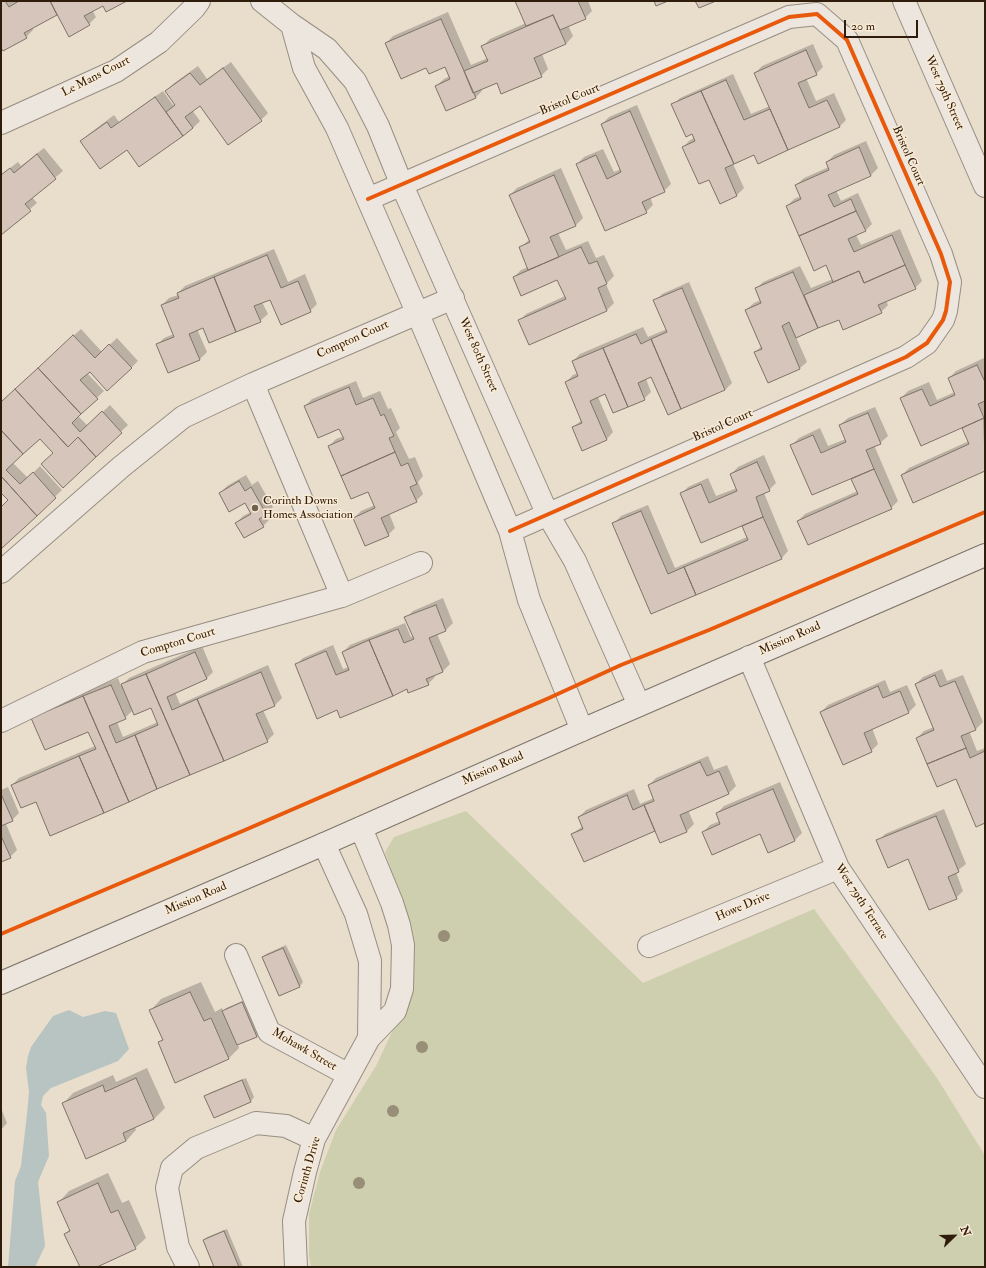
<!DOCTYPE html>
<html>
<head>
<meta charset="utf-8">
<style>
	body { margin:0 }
	#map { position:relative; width:986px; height:1268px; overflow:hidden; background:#e9ddcc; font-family:"IM FELL Double Pica",serif }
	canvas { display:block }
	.frame { position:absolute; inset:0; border:2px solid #301c0a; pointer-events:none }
	.north { position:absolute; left:934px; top:1216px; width:40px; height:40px; -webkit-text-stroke:3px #f9ebd5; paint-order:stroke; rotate:67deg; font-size:11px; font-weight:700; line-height:16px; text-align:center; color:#301c0a }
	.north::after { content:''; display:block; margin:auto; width:14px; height:18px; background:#301c0a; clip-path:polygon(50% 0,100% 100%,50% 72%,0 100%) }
	.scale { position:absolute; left:844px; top:20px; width:74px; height:18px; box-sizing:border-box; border:2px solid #301c0a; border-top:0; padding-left:5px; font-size:12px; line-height:14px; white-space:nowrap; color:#301c0a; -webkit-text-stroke:3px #f9ebd5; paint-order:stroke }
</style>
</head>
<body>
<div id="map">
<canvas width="986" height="1268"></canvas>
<div class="frame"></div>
<div class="north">N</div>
<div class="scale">20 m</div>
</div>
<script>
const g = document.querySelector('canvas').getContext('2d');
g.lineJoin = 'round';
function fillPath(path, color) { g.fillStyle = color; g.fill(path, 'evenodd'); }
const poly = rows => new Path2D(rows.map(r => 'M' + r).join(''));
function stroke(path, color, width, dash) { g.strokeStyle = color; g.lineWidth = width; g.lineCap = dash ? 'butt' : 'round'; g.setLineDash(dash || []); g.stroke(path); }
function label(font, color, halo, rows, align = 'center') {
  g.font = font + ' "IM FELL Double Pica",serif'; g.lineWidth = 3; g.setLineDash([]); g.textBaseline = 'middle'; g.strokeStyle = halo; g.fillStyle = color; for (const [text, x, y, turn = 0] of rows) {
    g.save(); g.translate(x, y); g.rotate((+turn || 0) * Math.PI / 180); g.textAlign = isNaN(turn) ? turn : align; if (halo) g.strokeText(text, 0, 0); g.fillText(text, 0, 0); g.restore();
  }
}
fillPath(poly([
	[466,811,643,983,814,909,937,1078,984,1154,985,1267,311,1267,309,1256,309,1214,320,1172,336,1130,376,1066,401,1013,411,976,413,939,385,852,394,837]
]), '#cecfae');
fillPath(poly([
	[69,1010,83,1017,105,1011,116,1013,129,1049,118,1061,51,1088,43,1096,41,1105,46,1113,49,1156,38,1182,45,1246,35,1267,8,1267,15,1181,21,1166,27,1114,29,1092,26,1068,28,1056,31,1047,53,1016]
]), '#b8c4c2');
fillPath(poly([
	[1,1,125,1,104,4,92,10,96,17,89,24,58,13,32,27,33,30,26,37,1,48],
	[516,1,588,1,592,11,585,18,568,25,573,36,566,44,542,54,548,69,541,76,497,82,481,89,482,91,475,98,436,86,444,79,450,76,445,66,427,66,386,43,393,36,448,12,471,65,488,58,483,46,490,39,526,23],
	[813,44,823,67,816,74,806,78,816,101,834,93,846,120,839,127,755,154,733,164,744,188,737,195,709,179,683,147,690,140,694,138,673,105,680,98,733,74,751,114,770,106,755,73,762,66],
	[231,62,268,113,261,120,200,104,192,110,200,121,193,128,139,166,127,148,82,141,89,134,114,115,119,122,163,91,173,105,175,104,166,91,173,84,198,66,207,79],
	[637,105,671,184,664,191,650,197,653,205,646,212,577,164,584,157,603,149,614,172,621,169,602,124,609,117],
	[866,141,878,168,871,175,836,190,841,201,858,193,872,224,865,231,856,235,861,245,900,229,922,281,915,288,886,300,888,305,881,312,839,318,796,337,807,362,799,369,755,352,762,346,746,310,754,303,761,300,756,289,763,282,800,266,811,288,833,279,826,264,787,206,794,199,801,196,796,185,804,178,829,167,827,162,834,155],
	[44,148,63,171,32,197,37,203,1,234,1,175,18,162,21,166],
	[561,168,583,218,576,225,558,233,566,250,588,241,596,258,604,255,614,276,606,284,614,303,607,310,529,344,519,321,526,314,565,296,558,279,514,277,521,270,528,267,520,248,530,239,510,195,517,188],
	[274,249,288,282,305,274,317,304,310,311,270,298,262,302,268,314,260,321,203,327,197,329,207,352,200,359,157,345,164,338,174,334,162,305,169,298,178,295,178,293,185,286],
	[689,282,732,383,725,390,652,376,646,379,651,392,644,399,605,393,598,397,613,432,606,440,573,427,582,420,566,382,573,375,578,373,573,361,580,354,643,327,648,337,667,329,655,301,662,294],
	[81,329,102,352,117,338,138,361,131,368,90,371,87,373,104,391,78,416,88,426,110,405,128,425,63,486,54,453,40,438,13,463,28,478,40,466,62,490,1,548,1,508,9,500,1,491,1,402],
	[984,358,985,470,913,502,902,475,909,468,969,441,962,427,901,398,908,391,929,382,937,400,955,392,949,378,956,371],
	[356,381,363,398,380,391,388,409,391,408,400,428,396,432,409,459,415,457,423,476,418,482,423,494,416,501,389,513,395,528,388,535,354,518,361,511,375,505,368,491,329,446,336,439,344,436,340,428,305,406,312,399],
	[875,407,888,436,880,443,874,445,898,501,891,508,798,521,805,514,858,491,852,477,792,445,799,438,820,428,828,446,846,439,840,425,848,418],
	[764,455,776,483,769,490,764,493,788,551,781,559,652,613,614,523,621,516,648,505,675,568,747,537,742,525,681,494,688,487,708,478,716,496,737,488,731,474,738,467],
	[246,475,252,485,258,481,273,507,267,513,270,519,263,526,236,523,243,516,251,512,246,502,220,493,227,486],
	[443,598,453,623,446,630,437,634,450,664,443,671,434,675,435,677,428,684,407,688,338,709,296,665,303,658,333,645,343,669,349,667,343,652,350,645,405,623,411,637,413,636,406,618,413,611],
	[202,646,213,672,206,679,175,692,180,704,268,665,282,698,275,705,263,710,274,734,267,741,36,800,12,785,19,778,95,746,89,730,46,749,40,711,118,678,121,686,129,678],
	[152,707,158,722,123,737,117,722,125,718,133,710],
	[942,669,947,681,963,675,983,722,976,729,969,731,977,751,985,748,985,822,956,778,917,738,924,731,934,727,916,684,923,677],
	[885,680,890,692,907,685,916,705,909,712,872,728,878,744,871,751,821,712,828,705],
	[708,756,714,770,727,765,736,786,729,793,688,810,694,824,687,831,660,842,655,830,572,834,583,826,579,817,586,810,634,789,640,804,654,798,649,785,656,778],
	[780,782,802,833,795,840,769,851,761,833,703,832,710,825,720,821,717,813,724,806],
	[8,787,19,813,12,820,6,824,17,850,10,857,1,861,1,790],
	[944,809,966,864,956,872,963,891,956,898,909,858,878,841,885,834],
	[286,945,303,982,300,986,280,994,263,957,266,954],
	[201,982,215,1012,222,1008,223,1011,226,1008,245,1000,260,1033,257,1036,238,1044,239,1048,229,1058,159,1043,163,1038,151,1010,161,999],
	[147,1068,165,1108,154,1119,135,1127,136,1130,126,1141,63,1104,73,1093,113,1075,116,1082],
	[246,1078,254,1097,251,1101,214,1117,206,1097,209,1093],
	[1,1108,7,1123,1,1130],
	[108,1173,122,1203,129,1200,146,1238,135,1248,94,1267,81,1267,65,1234,70,1229,59,1202,69,1191],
	[227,1229,243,1267,215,1267,204,1240,207,1237]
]), '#0003');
const building = poly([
	[3,1,5,1,9,7,19,1,50,1,57,15,24,33,27,38,3,51,1,48,1,2,3,1],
	[50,1,127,1,106,12,103,6,84,16,90,25,69,37,50,1],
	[515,1,578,1,586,19,560,30,553,15,526,26,515,1],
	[654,1,668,1,656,6,654,1],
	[695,1,716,1,699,8,695,1],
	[553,15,566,44,534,58,542,77,501,94,497,83,473,93,464,71,488,61,481,46,553,15],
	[441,19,476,98,446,111,435,86,450,79,445,67,429,74,426,68,401,79,385,43,441,19],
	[806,50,817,75,798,83,809,108,827,100,840,127,788,150,754,73,806,50],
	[223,68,262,121,228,145,200,106,185,117,193,128,183,136,166,112,175,105,165,91,190,73,200,85,223,68],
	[726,80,744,120,770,109,788,150,758,164,754,155,734,164,701,91,726,80],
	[701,91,734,164,725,168,737,196,720,204,709,180,699,184,682,147,695,141,692,134,686,137,671,104,701,91],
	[155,97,183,136,139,167,127,150,100,169,80,141,107,122,111,128,155,97],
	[630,111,665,192,642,202,647,213,605,231,576,164,596,155,607,179,621,172,601,124,630,111],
	[859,147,871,176,828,195,834,207,851,199,856,211,799,236,786,206,801,199,795,185,829,170,826,162,859,147],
	[37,154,56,179,25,204,31,211,1,235,1,175,10,168,14,173,37,154],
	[554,175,576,226,550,237,559,257,528,270,519,247,530,242,509,195,554,175],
	[856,211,866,231,848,239,854,252,892,235,905,265,864,283,859,271,833,282,826,265,814,271,799,236,856,211],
	[581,247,589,264,597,261,607,284,598,288,607,311,529,345,518,320,566,299,557,280,521,296,513,277,581,247],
	[267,255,281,288,298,281,311,312,281,325,270,300,254,306,261,322,236,332,214,277,267,255],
	[905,265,916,289,878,305,882,313,843,330,839,320,818,328,804,295,859,271,864,283,905,265],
	[793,272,818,328,796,338,789,322,782,326,800,369,768,383,754,352,762,349,745,310,761,303,755,288,793,272],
	[214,277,236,332,209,343,203,328,189,334,200,360,168,373,156,344,174,337,161,305,179,298,177,293,214,277],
	[682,288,725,390,681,409,651,339,667,332,653,300,682,288],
	[636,334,641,344,651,339,681,409,668,415,651,377,638,383,645,400,628,407,603,348,636,334],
	[73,335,95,358,109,344,132,368,107,391,90,372,80,380,98,399,81,414,38,368,73,335],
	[603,348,628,407,613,413,605,394,590,401,607,440,582,451,572,427,582,423,565,382,578,376,572,361,603,348],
	[977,365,985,382,985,401,978,404,984,418,921,446,900,398,922,389,930,406,955,395,948,378,977,365],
	[38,368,81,414,72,423,80,432,102,411,122,433,96,457,78,437,68,447,15,389,38,368],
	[349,387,356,405,373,398,381,416,384,414,394,436,389,438,395,452,341,476,328,446,344,439,339,429,318,438,304,406,349,387],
	[15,389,68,447,78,437,96,457,63,488,41,464,53,453,40,439,23,454,1,430,1,402,15,389],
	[868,413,881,444,866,450,874,469,812,495,790,445,813,435,821,453,846,442,839,425,868,413],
	[984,418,985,471,913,503,901,475,969,444,962,428,984,418],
	[1,430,23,454,6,470,20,484,33,472,56,498,37,516,1,476,1,430],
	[395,452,401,466,408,463,417,484,410,487,417,502,381,518,389,536,365,546,353,518,375,508,368,492,351,499,341,476,395,452],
	[757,462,770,491,756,497,763,517,701,543,680,493,701,484,709,503,737,491,730,474,757,462],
	[874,469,892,509,808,545,797,521,858,494,851,479,874,469],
	[1,476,37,516,1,549,1,507,8,500,1,493,1,476],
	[239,481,245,491,251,487,267,515,259,519,264,527,244,538,235,523,251,514,245,503,229,512,219,493,239,481],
	[641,511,668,574,684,567,696,595,651,614,612,523,641,511],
	[763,517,782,559,696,595,684,567,748,540,742,526,763,517],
	[436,605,446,631,429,638,443,672,426,679,429,685,408,693,407,689,393,696,369,640,398,629,404,643,414,639,404,617,436,605],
	[369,640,393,696,340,718,337,710,317,719,295,664,326,651,336,675,349,670,342,652,369,640],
	[195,652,207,679,167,697,172,710,197,699,224,761,190,775,146,674,195,652],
	[261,672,275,706,256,714,268,742,224,761,197,699,261,672],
	[146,674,190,775,157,789,135,735,158,725,151,708,134,715,121,684,146,674],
	[935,675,940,687,955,681,976,730,961,736,966,748,927,764,916,738,934,730,915,684,935,675],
	[111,685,126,719,109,726,116,743,135,735,157,789,129,802,83,696,111,685],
	[878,686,883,698,900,691,909,713,864,733,872,752,843,765,820,712,878,686],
	[83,696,129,802,104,813,79,756,96,749,88,732,45,750,31,718,83,696],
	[966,748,970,758,985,751,985,823,976,827,956,779,937,787,927,764,966,748],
	[79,756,104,813,50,836,36,802,21,808,11,785,79,756],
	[700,762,707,776,719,771,729,794,680,815,687,832,660,843,644,805,654,801,648,785,700,762],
	[773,789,795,841,768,853,760,834,712,855,702,832,720,824,716,813,773,789],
	[1,794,13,821,1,826,1,794],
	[627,795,633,810,644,805,655,831,584,862,571,834,583,829,578,817,627,795],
	[936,816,959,872,948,877,957,899,929,910,908,859,888,868,876,840,936,816],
	[1,836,11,858,1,862,1,836],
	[283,948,300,987,279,996,262,957,283,948],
	[190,992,204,1021,211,1018,229,1059,175,1083,158,1042,163,1040,149,1010,190,992],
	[242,1002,257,1037,237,1045,222,1011,242,1002],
	[136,1078,154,1119,123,1133,126,1141,86,1159,62,1103,103,1085,105,1092,136,1078],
	[242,1080,251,1102,214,1118,204,1096,242,1080],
	[98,1183,111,1213,118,1210,136,1249,97,1267,80,1267,64,1234,70,1231,57,1202,98,1183],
	[224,1231,239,1267,214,1267,203,1240,224,1231]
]);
fillPath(building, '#d6c5ba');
stroke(building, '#7d7368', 1);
const minor = poly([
	[262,1,292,25,327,49,355,81,378,126,401,183,547,513,575,561,639,705],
	[292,25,304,68,337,128,417,312,510,531,529,600,582,730],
	[1,123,116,71,159,42,194,8,199,1],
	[368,199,789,17,817,14,847,40,941,254,950,282,946,311,943,320,927,343,906,357,510,531],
	[253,384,342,596,421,563],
	[1,572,121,467,183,417,253,384,453,298],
	[749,657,838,868,985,1087],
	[1,721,143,652,342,596],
	[324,844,356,914,370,961,369,1038],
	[649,946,838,868],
	[236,955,269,1032,349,1075],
	[188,1267,178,1247,167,1188,172,1168,196,1148,256,1123,286,1126,314,1139],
	[296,1267,294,1221,305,1172,314,1139,369,1038,395,1011,402,989,403,945,399,925,392,903,361,828]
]);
const tertiary = poly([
	[904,1,985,186]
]);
const secondary = poly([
	[1,983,324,844,582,730,985,555]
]);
stroke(minor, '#978e82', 24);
stroke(tertiary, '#978e82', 24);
stroke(secondary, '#7d7368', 24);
stroke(minor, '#ece6de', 22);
stroke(tertiary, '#ece6de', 22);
stroke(secondary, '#ece6de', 22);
stroke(poly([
	[368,199,789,17,817,14,847,40,941,254,950,282,946,311,943,320,927,343,906,357,510,531],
	[1,934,245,830,549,698,621,665,709,630,985,512]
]), '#e8590c', 4);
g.fillStyle = '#998e78';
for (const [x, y] of [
	[444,936],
	[422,1047],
	[393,1111],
	[359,1183]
]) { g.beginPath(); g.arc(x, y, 6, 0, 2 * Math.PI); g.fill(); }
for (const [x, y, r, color] of [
	[255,508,4,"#71604e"]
]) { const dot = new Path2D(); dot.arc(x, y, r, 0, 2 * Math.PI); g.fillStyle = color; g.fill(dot); stroke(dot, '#f9ebd5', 1.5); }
label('12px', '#301c0a', '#f9ebd5', [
	["Le Mans Court",96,77,-27],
	["West 79th Street",944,93,66],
	["Bristol Court",570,100,-23],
	["Bristol Court",908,156,66],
	["Compton Court",353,340,-24],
	["West 80th Street",478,355,66],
	["Bristol Court",723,426,-24],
	["Mission Road",790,639,-24],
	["Compton Court",178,643,-17],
	["Mission Road",493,769,-24],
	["Mission Road",196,899,-23],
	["West 79th Terrace",861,902,57],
	["Howe Drive",743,907,-23],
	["Mohawk Street",304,1050,30],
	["Corinth Drive",308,1170,-74]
]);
label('12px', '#301c0a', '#f9ebd5', [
	["Corinth Downs",263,501],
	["Homes Association",263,515]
], 'left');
</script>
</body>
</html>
